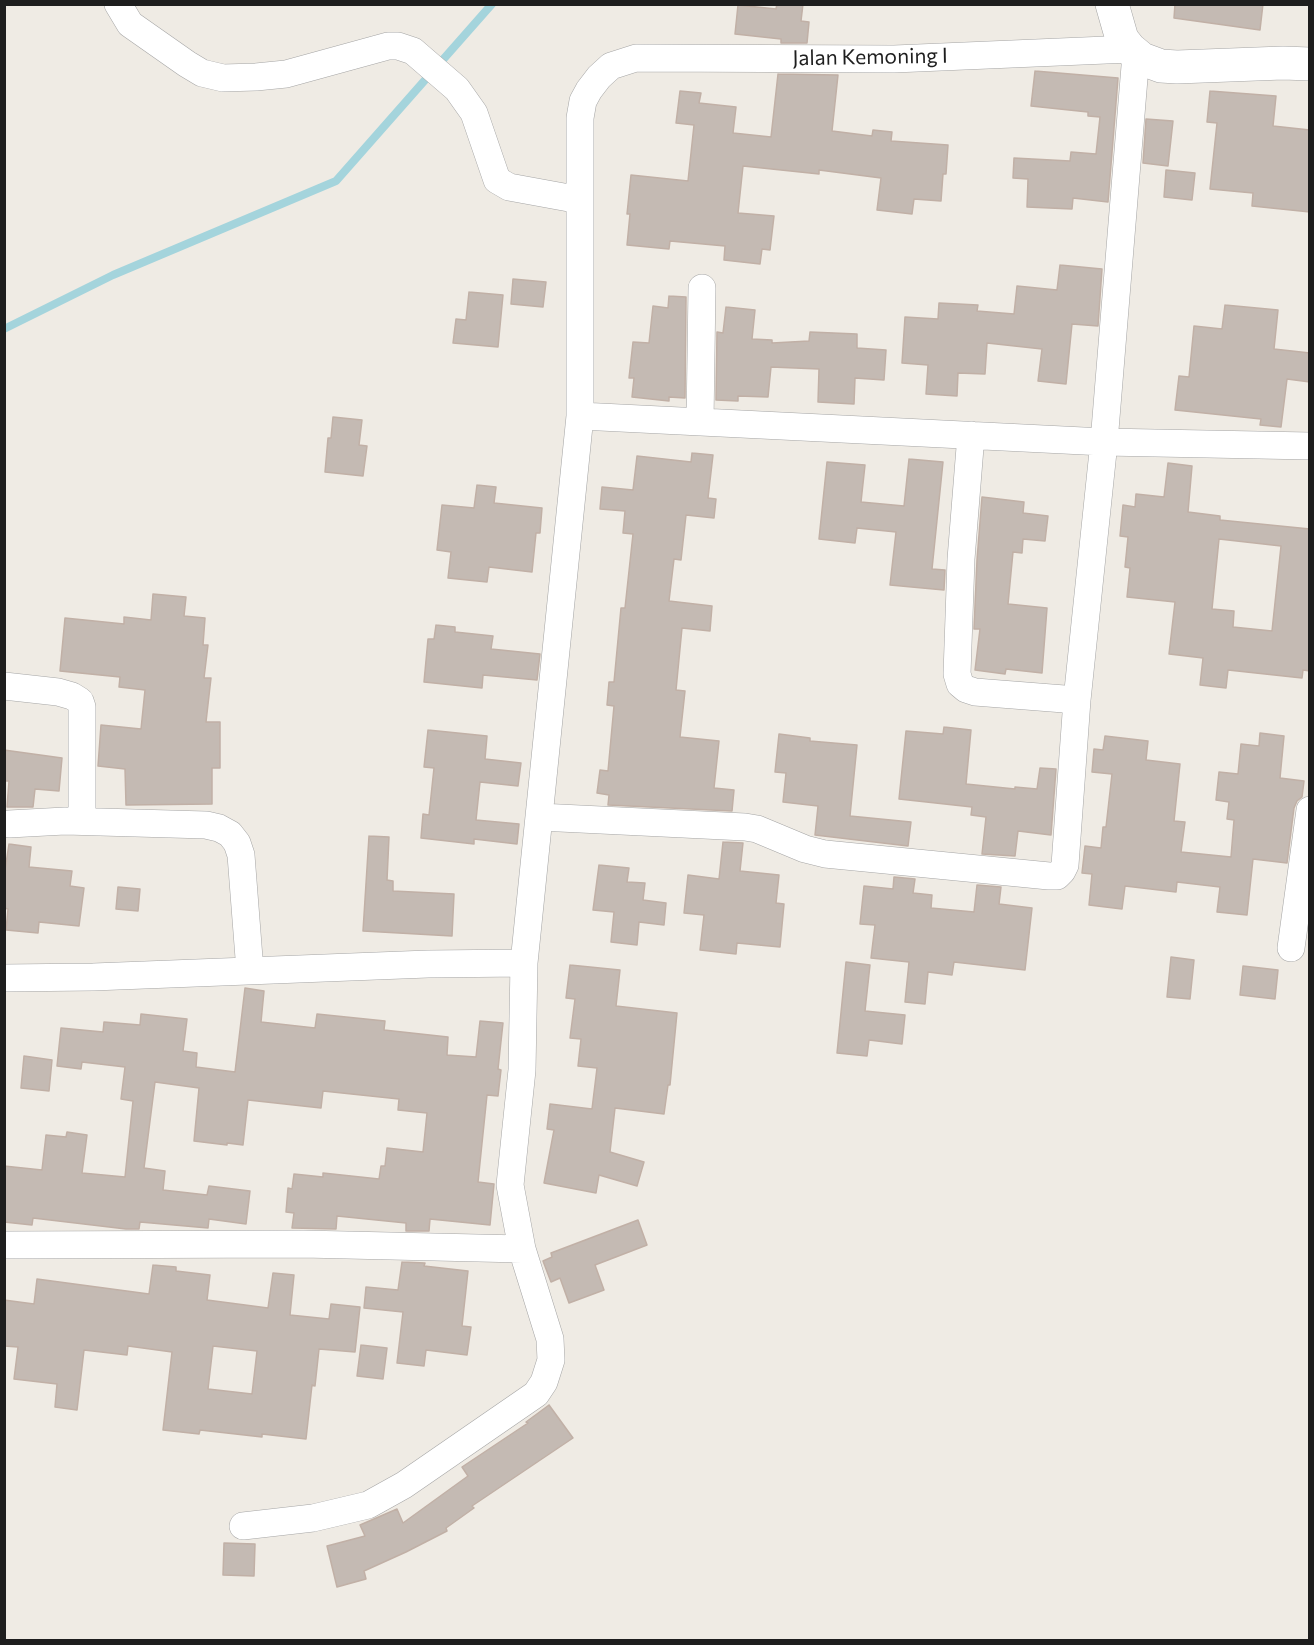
<!DOCTYPE html>
<html>
<head>
<meta charset="utf-8">
<style>
	body { margin:0 }
	#map { position:relative; width:1314px; height:1645px; overflow:hidden; background:#efebe4; font-family:Commissioner,sans-serif }
	canvas { display:block }
	.frame { position:absolute; inset:0; border:6px solid #1e1e1e; pointer-events:none }
</style>
</head>
<body>
<div id="map">
<canvas width="1314" height="1645"></canvas>
<div class="frame"></div>
</div>
<script>
const g = document.querySelector('canvas').getContext('2d');
g.lineJoin = 'round';
const poly = rows => new Path2D(rows.map(r => 'M' + r).join(''));
function stroke(path, color, width, dash) { g.strokeStyle = color; g.lineWidth = width; g.lineCap = dash ? 'butt' : 'round'; g.setLineDash(dash || []); g.stroke(path); }
function fillPath(path, color) { g.fillStyle = color; g.fill(path, 'evenodd'); }
function label(font, color, halo, rows, align = 'center') {
  g.font = font + ' Commissioner,sans-serif'; g.lineWidth = 4.5; g.setLineDash([]); g.textBaseline = 'middle'; g.strokeStyle = halo; g.fillStyle = color; for (const [text, x, y, turn = 0] of rows) {
    g.save(); g.translate(x, y); g.rotate((+turn || 0) * Math.PI / 180); g.textAlign = isNaN(turn) ? turn : align; if (halo) g.strokeText(text, 0, 0); g.fillText(text, 0, 0); g.restore();
  }
}
stroke(poly([
	[4,329,113,275,336,181,492,4]
]), '#a4d4dc', 8);
const building = poly([
	[777,4,803,4,801,21,809,22,807,43,781,43,781,39,735,34,738,5,776,9,777,4],
	[1175,4,1263,4,1260,30,1174,18,1175,4],
	[1035,71,1118,78,1108,202,1073,198,1072,209,1027,207,1028,179,1013,178,1014,158,1070,161,1071,152,1096,154,1100,117,1088,116,1088,112,1031,106,1035,71],
	[778,74,838,75,832,131,872,136,873,130,892,132,891,141,948,145,946,174,943,174,941,201,914,199,912,214,877,210,881,178,819,170,819,174,743,166,738,213,774,216,770,250,762,249,760,264,724,260,725,246,670,241,669,249,627,245,630,214,627,214,631,175,688,181,694,125,676,123,680,91,701,93,699,103,736,107,733,133,771,137,778,74],
	[1210,91,1276,96,1273,126,1310,130,1310,212,1252,206,1253,193,1210,189,1217,123,1207,122,1210,91],
	[1146,119,1173,121,1168,166,1143,163,1146,119],
	[1166,170,1195,173,1192,200,1164,197,1166,170],
	[1060,265,1102,269,1098,326,1072,324,1066,384,1038,381,1042,349,987,343,985,374,958,373,957,396,926,394,928,365,902,363,905,317,938,319,939,303,978,305,977,311,1014,314,1017,286,1057,290,1060,265],
	[513,279,546,282,543,307,511,304,513,279],
	[469,292,503,295,498,347,453,343,456,319,466,320,469,292],
	[669,296,686,297,685,398,669,397,669,401,632,397,634,378,629,378,633,342,649,343,653,306,668,308,669,296],
	[1225,305,1278,310,1274,349,1310,353,1310,382,1287,379,1281,427,1260,425,1261,419,1175,410,1179,376,1189,377,1194,326,1222,329,1225,305],
	[726,307,755,310,752,339,772,340,772,343,809,341,810,332,857,334,857,348,886,350,884,380,855,378,854,404,818,402,819,369,771,367,768,397,738,396,738,401,716,400,717,332,723,333,726,307],
	[333,417,362,420,359,445,367,446,363,476,325,472,328,438,331,438,333,417],
	[692,453,713,455,708,498,716,499,714,518,686,515,681,560,674,559,669,601,712,606,710,631,682,628,676,690,685,691,680,737,719,741,714,788,734,790,732,811,608,805,609,795,597,793,600,770,608,771,614,706,607,705,609,682,614,682,621,608,625,608,633,534,623,533,625,511,600,509,602,487,633,490,637,456,691,462,692,453],
	[909,459,943,462,932,569,945,570,944,590,890,585,896,532,857,528,855,543,819,539,827,462,865,465,861,502,904,506,909,459],
	[1168,463,1192,466,1188,512,1220,516,1220,520,1310,529,1310,671,1303,670,1302,678,1228,670,1226,688,1200,685,1203,658,1169,654,1175,602,1127,597,1130,568,1125,567,1128,537,1120,536,1123,505,1135,507,1136,494,1164,497,1168,463],
	[1219,539,1281,546,1272,631,1233,627,1234,611,1212,609,1219,539],
	[477,485,496,487,494,503,542,508,540,533,536,533,532,572,489,567,487,582,448,578,451,552,437,550,442,505,474,508,477,485],
	[982,497,1024,502,1023,513,1048,516,1045,541,1023,539,1022,553,1013,552,1008,604,1047,608,1042,673,1006,669,1005,674,975,670,980,629,974,629,977,560,982,497],
	[153,594,186,597,184,616,205,618,203,645,208,645,204,678,211,678,206,722,220,722,220,768,212,768,212,804,126,805,125,769,98,766,101,725,141,729,145,690,119,687,120,677,60,671,65,618,124,624,124,617,151,620,153,594],
	[436,625,455,627,455,632,493,636,491,649,540,654,537,680,483,675,482,688,424,682,428,639,434,639,436,625],
	[944,727,971,730,966,784,1015,789,1015,787,1037,789,1040,768,1056,769,1051,835,1018,831,1015,856,982,854,986,817,971,815,972,807,899,799,906,731,943,734,944,727],
	[428,730,487,736,485,759,521,763,518,786,480,782,476,820,519,824,517,844,474,839,474,844,421,838,423,814,429,815,434,768,424,767,428,730],
	[1260,733,1284,736,1280,778,1304,781,1302,797,1297,801,1294,808,1287,863,1253,859,1247,915,1217,912,1220,887,1177,882,1176,892,1125,886,1122,909,1089,905,1092,874,1082,873,1085,846,1101,848,1103,827,1106,827,1112,774,1092,772,1094,749,1103,750,1105,736,1148,741,1146,760,1180,764,1174,821,1185,822,1181,852,1231,857,1234,820,1227,819,1229,802,1216,800,1219,772,1238,774,1241,744,1259,746,1260,733],
	[779,734,810,738,810,741,857,745,850,816,911,822,908,846,815,835,818,806,783,802,786,773,775,772,779,734],
	[4,750,62,758,59,791,35,789,33,807,7,807,9,781,4,781,4,750],
	[369,836,389,837,387,880,393,881,393,891,454,894,452,936,363,931,369,836],
	[723,842,743,843,740,871,779,875,776,903,784,904,780,947,737,943,736,954,700,950,704,915,684,913,688,875,719,879,723,842],
	[9,844,31,847,29,867,72,871,70,886,84,888,79,926,39,922,38,933,6,930,8,909,4,908,4,876,9,844],
	[599,865,629,868,627,882,645,883,643,900,666,903,664,925,639,922,637,945,611,942,614,912,593,910,599,865],
	[894,877,915,879,913,893,932,895,931,908,974,912,977,885,1001,887,999,904,1032,908,1025,970,954,962,952,975,928,972,925,1004,905,1002,909,962,871,958,875,925,860,924,864,886,893,889,894,877],
	[118,887,140,889,138,911,116,909,118,887],
	[1171,957,1194,960,1190,999,1167,997,1171,957],
	[846,962,870,965,865,1011,905,1015,902,1044,869,1040,867,1056,837,1053,846,962],
	[570,965,620,970,616,1006,677,1013,670,1085,668,1085,664,1114,615,1108,610,1152,644,1162,637,1186,599,1175,596,1193,544,1183,554,1130,547,1129,550,1104,592,1109,597,1068,578,1066,581,1039,570,1038,575,999,566,998,570,965],
	[1243,966,1278,970,1275,999,1240,995,1243,966],
	[245,988,264,991,261,1022,315,1028,317,1014,385,1021,384,1030,448,1037,447,1055,476,1057,480,1021,503,1023,498,1069,501,1070,498,1096,487,1095,478,1182,494,1184,490,1225,430,1219,429,1231,406,1231,406,1223,337,1216,336,1229,292,1228,294,1213,286,1212,288,1188,292,1189,294,1174,323,1177,323,1173,379,1179,381,1166,385,1166,387,1148,423,1152,427,1113,398,1110,399,1099,323,1091,321,1108,248,1100,243,1145,227,1143,227,1145,194,1141,199,1088,155,1082,144,1168,165,1171,163,1190,207,1195,209,1186,250,1191,246,1224,209,1219,208,1228,140,1222,139,1229,126,1229,33,1218,32,1225,4,1222,4,1166,42,1170,46,1135,66,1137,67,1132,87,1135,82,1173,125,1177,133,1101,121,1099,125,1067,82,1062,81,1069,57,1066,61,1028,103,1032,104,1022,140,1025,141,1014,187,1019,183,1051,197,1053,196,1067,235,1072,245,988],
	[24,1056,52,1060,49,1091,21,1088,24,1056],
	[638,1220,647,1245,595,1265,604,1290,569,1303,560,1278,551,1282,543,1261,552,1257,551,1253,638,1220],
	[402,1262,425,1263,424,1266,468,1271,462,1326,471,1327,467,1355,426,1350,424,1366,397,1363,403,1312,364,1308,366,1287,398,1290,402,1262],
	[153,1265,176,1267,176,1271,210,1275,207,1300,268,1308,273,1273,294,1275,290,1315,329,1319,331,1304,360,1307,355,1352,319,1349,315,1386,312,1385,306,1439,262,1434,262,1437,200,1430,199,1434,163,1430,172,1352,128,1346,127,1355,84,1350,77,1410,55,1407,57,1384,14,1379,18,1347,4,1346,4,1300,34,1304,37,1279,149,1294,153,1265],
	[213,1346,257,1351,252,1394,208,1389,213,1346],
	[361,1345,387,1348,383,1379,357,1376,361,1345],
	[549,1405,573,1438,472,1506,474,1508,446,1528,447,1531,406,1552,364,1571,366,1579,337,1587,327,1546,365,1536,360,1525,397,1509,403,1523,468,1476,462,1467,528,1423,526,1422,549,1405],
	[224,1543,255,1544,254,1576,223,1575,224,1543]
]);
fillPath(building, '#c4bab3');
stroke(building, '#c1b0a6', 1.5);
const minor = poly([
	[118,4,130,24,187,64,202,73,223,78,256,77,286,74,388,46,398,46,413,51,457,89,474,113,497,180,509,187,580,200],
	[580,416,1104,442,1310,446],
	[700,422,702,288],
	[971,435,961,559,957,674,960,684,966,689,975,692,1077,700],
	[4,686,58,692,72,696,80,701,82,707,82,821],
	[539,817,745,827,757,829,805,849,825,854,1049,876,1057,876,1062,871,1065,865,1077,700,1104,442,1136,54],
	[9,824,65,821,206,825,219,828,230,834,237,843,241,855,250,971],
	[1291,948,1310,810],
	[4,978,93,977,428,964,524,963],
	[4,1245,303,1244,522,1249],
	[243,1526,313,1518,368,1505,404,1485,536,1394,544,1382,551,1360,550,1339,522,1249,510,1185,522,1070,524,963,580,416,580,118,583,101,589,90,599,77,611,66,636,58,894,59,1130,49]
]);
const tertiary = poly([
	[1112,4,1122,39,1130,49,1142,59,1161,66,1177,67,1283,63,1310,64]
]);
stroke(minor, '#a5a5a5', 28);
stroke(tertiary, '#a5a5a5', 34);
stroke(minor, '#fff', 27);
stroke(tertiary, '#fff', 33);
label('21px', '#1e1e1e', '#fff', [
	["Jalan Kemoning I",870,57,-1]
]);
</script>
</body>
</html>
